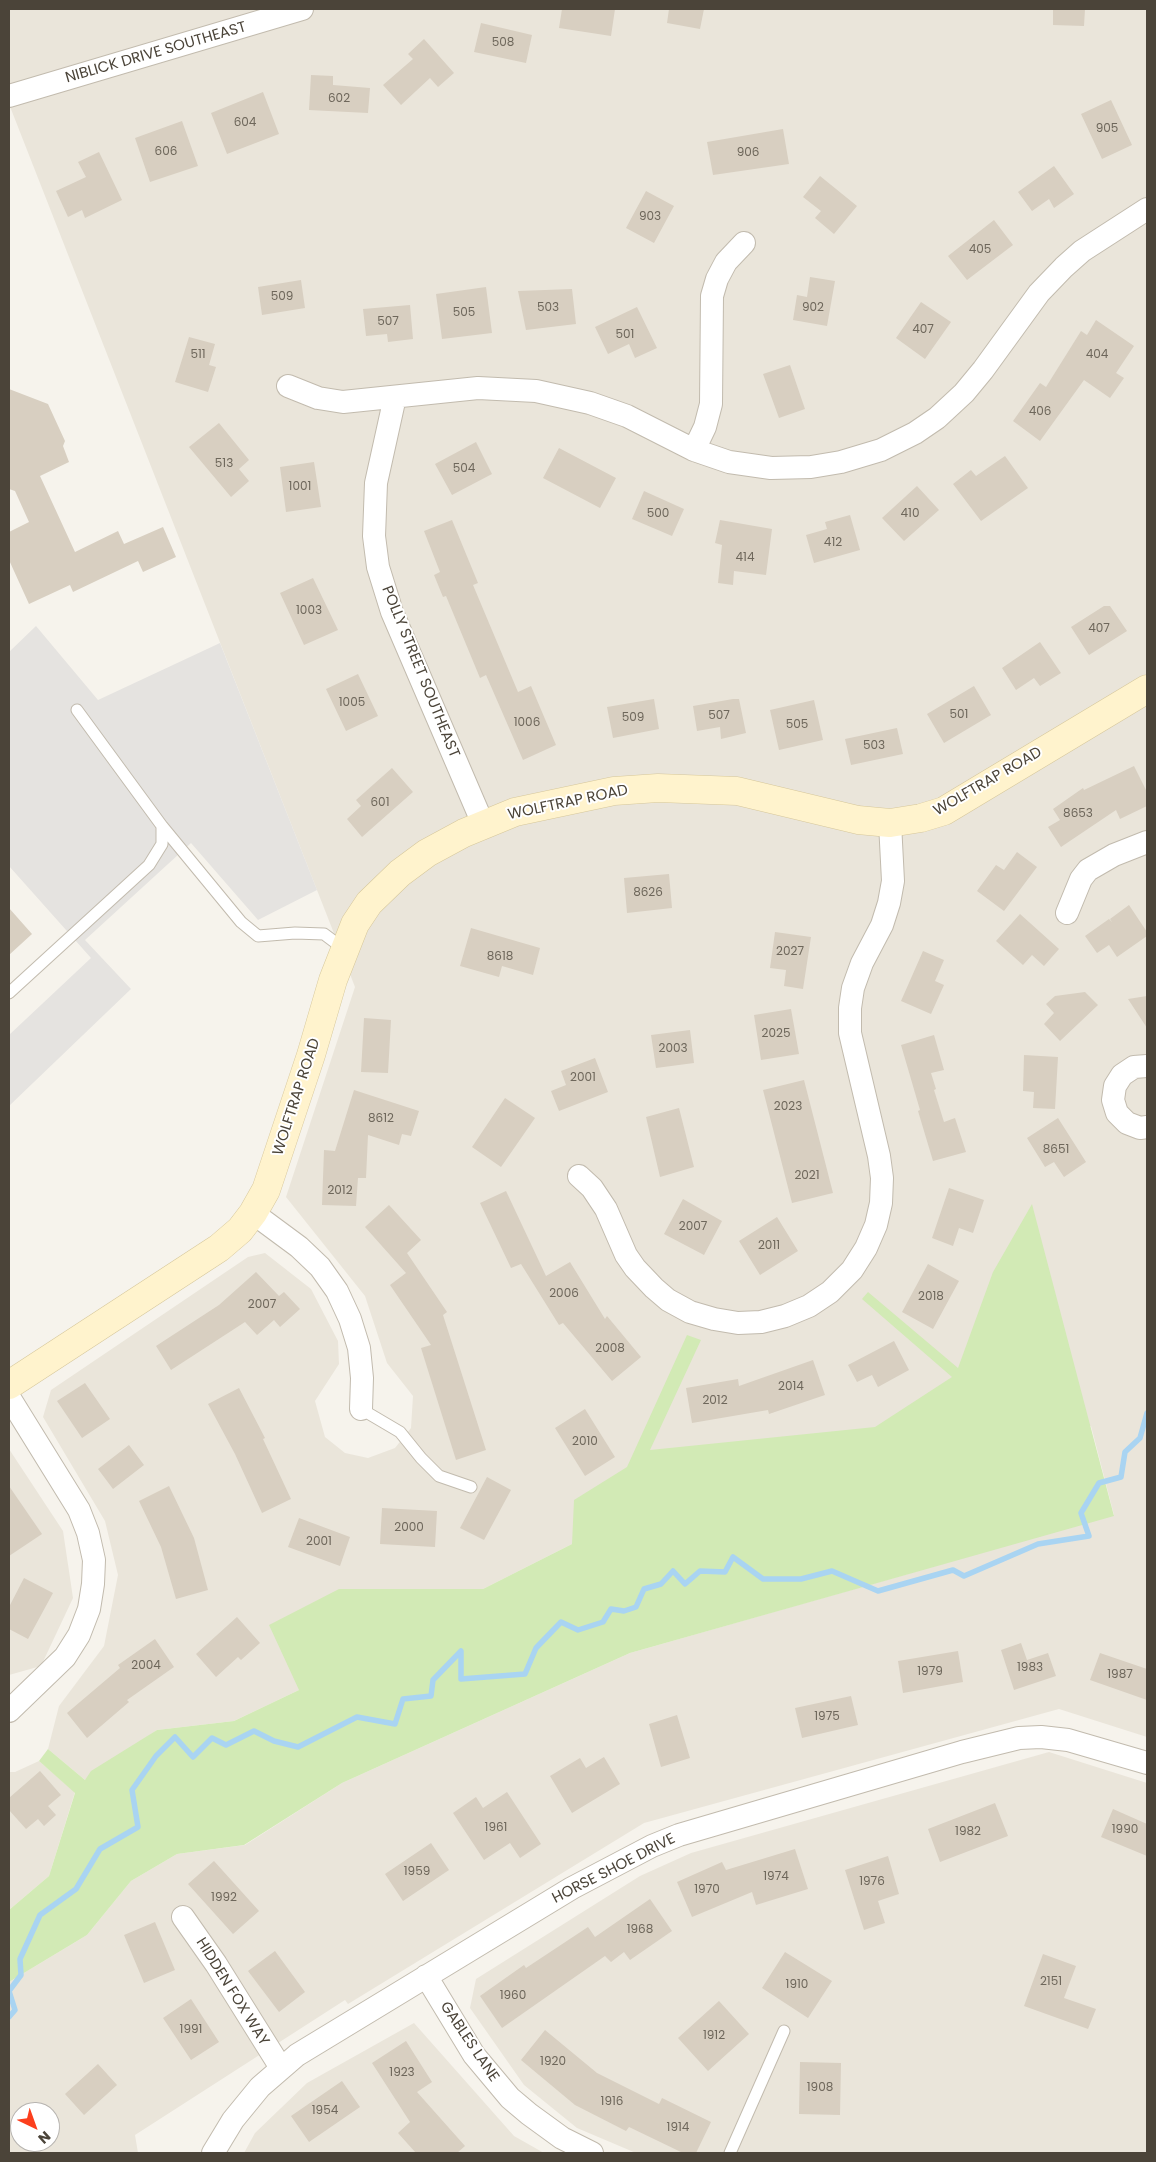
<!DOCTYPE html>
<html>
<head>
<meta charset="utf-8">
<style>
	body { margin:0 }
	#map { position:relative; width:1156px; height:2162px; overflow:hidden; background:#f6f3ec; font-family:Poppins,sans-serif }
	canvas { display:block }
	.frame { position:absolute; inset:0; border:10px solid #4b4439; pointer-events:none }
	.north { position:absolute; left:10px; top:2102px; width:50px; height:50px; box-sizing:border-box; background:#fff; border:1px solid #b7b4b0; border-radius:50%; rotate:138deg; font-size:14px; font-weight:700; line-height:20px; text-align:center; color:#4b4439 }
	.north::after { content:''; display:block; margin:auto; width:18px; height:22px; background:#fc3f1d; clip-path:polygon(50% 0,100% 100%,50% 72%,0 100%) }
</style>
</head>
<body>
<div id="map">
<canvas width="1156" height="2162"></canvas>
<div class="frame"></div>
<div class="north">N</div>
</div>
<script>
const g = document.querySelector('canvas').getContext('2d');
g.lineJoin = 'round';
function fillPath(path, color) { g.fillStyle = color; g.fill(path, 'evenodd'); }
const poly = rows => new Path2D(rows.map(r => 'M' + r).join(''));
function stroke(path, color, width, dash) { g.strokeStyle = color; g.lineWidth = width; g.lineCap = dash ? 'butt' : 'round'; g.setLineDash(dash || []); g.stroke(path); }
function label(font, color, halo, rows, align = 'center') {
  g.font = font + ' Poppins,sans-serif'; g.lineWidth = 4; g.setLineDash([]); g.textBaseline = 'middle'; g.strokeStyle = halo; g.fillStyle = color; for (const [text, x, y, turn = 0] of rows) {
    g.save(); g.translate(x, y); g.rotate((+turn || 0) * Math.PI / 180); g.textAlign = isNaN(turn) ? turn : align; if (halo) g.strokeText(text, 0, 0); g.fillText(text, 0, 0); g.restore();
  }
}
fillPath(poly([
	[9,9,1147,9,1147,1737,1059,1709,644,1823,348,2004,345,2000,135,2135,138,2153,9,2153,9,1982,87,1935,131,1881,177,1854,245,1845,342,1783,630,1653,1114,1515,1091,1426,572,1544,483,1589,299,1690,234,1721,157,1730,85,1780,48,1749,59,1706,104,1646,118,1575,105,1521,43,1417,51,1390,248,1257,265,1253,311,1289,338,1341,339,1364,315,1401,325,1437,345,1453,368,1458,395,1448,411,1428,413,1396,387,1363,365,1296,286,1197,355,987,9,104],
	[20,2112,50,2112,50,2142,20,2142],
	[9,1449,63,1531,73,1598,41,1666,9,1675],
	[1049,1752,1147,1783,1147,2153,636,2153,577,2128,524,2085,470,2008,476,1979,640,1876,691,1853],
	[39,1761,75,1792,49,1876,9,1910,9,1772,15,1772],
	[414,2023,514,2136,544,2153,244,2153,255,2133,307,2083]
]), '#eae5da');
fillPath(poly([
	[1032,1204,1114,1516,630,1653,342,1783,244,1845,177,1854,131,1881,87,1935,9,1982,9,1910,49,1876,75,1793,39,1761,48,1749,85,1780,91,1771,157,1730,234,1721,299,1690,269,1625,339,1589,483,1589,572,1544,574,1500,627,1467,687,1335,701,1340,650,1450,875,1427,952,1377,862,1299,868,1292,958,1368,993,1272]
]), '#d2eab5');
fillPath(poly([
	[36,626,98,700,220,643,317,890,258,920,191,843,85,940,131,989,9,1106,9,1035,91,958,9,866,9,652]
]), '#e5e3e0');
stroke(poly([
	[9,2017,15,2010,9,1991,21,1975,20,1959,40,1915,76,1889,100,1849,138,1827,132,1790,156,1756,175,1737,193,1757,212,1738,226,1745,254,1731,274,1741,298,1747,357,1717,395,1724,403,1699,431,1696,433,1680,461,1651,461,1679,525,1674,536,1648,561,1622,578,1630,603,1622,611,1609,624,1611,636,1607,644,1589,661,1584,673,1571,685,1584,700,1571,725,1572,733,1557,763,1579,801,1579,832,1571,878,1591,953,1570,964,1576,1038,1544,1089,1536,1081,1513,1099,1483,1121,1477,1125,1452,1140,1438,1147,1413]
]), '#a9d4f2', 5.5);
fillPath(poly([
	[562,9,615,9,611,36,559,28],
	[669,9,704,9,700,29,667,23],
	[1053,9,1085,9,1084,26,1053,25],
	[481,23,532,35,526,63,474,52],
	[424,39,454,73,438,87,430,78,401,105,383,85,413,59,408,54],
	[311,75,333,76,333,85,370,88,368,113,309,110],
	[263,92,279,134,227,154,211,113],
	[1111,100,1132,145,1102,159,1081,114],
	[182,121,198,166,150,182,135,138],
	[783,129,789,164,713,175,707,142],
	[99,152,122,200,85,218,82,210,68,217,56,191,86,177,78,162],
	[1054,166,1074,194,1054,208,1049,199,1032,211,1018,192],
	[820,176,857,206,834,234,815,218,821,211,803,197],
	[646,191,674,206,654,243,626,228],
	[994,220,1013,245,967,280,948,256],
	[810,277,835,281,827,326,793,320,797,295,807,297],
	[301,280,305,308,262,315,258,287],
	[486,287,492,333,442,339,436,294],
	[572,289,576,324,526,330,518,291],
	[921,302,951,322,925,359,896,338],
	[410,305,413,339,388,342,387,334,366,336,363,309],
	[637,307,657,348,635,358,629,344,608,354,595,327],
	[1096,320,1134,346,1116,373,1124,378,1110,398,1084,380,1040,441,1013,421,1040,383,1046,387,1081,331,1087,335],
	[189,337,215,344,209,365,216,367,208,392,175,382],
	[790,365,805,409,779,418,763,374],
	[9,389,48,404,65,441,63,446,69,462,40,476,75,552,118,531,124,544,163,527,176,557,143,572,138,561,73,592,70,585,29,604,9,560,9,532,29,522,15,491,9,489],
	[219,423,249,460,239,469,249,481,231,497,189,447],
	[476,442,492,474,452,495,435,464],
	[559,448,616,478,600,508,543,478],
	[1005,456,1028,488,981,521,953,484,971,470,976,476],
	[314,462,321,507,286,512,280,467],
	[917,486,939,510,904,541,882,518],
	[644,491,684,509,672,536,632,519],
	[850,515,860,550,814,563,806,535,827,529,825,522],
	[452,520,478,583,473,585,518,692,531,686,556,745,523,760,486,675,480,678,446,596,443,597,434,575,440,572,424,531],
	[720,520,772,529,766,575,734,571,733,585,718,583,722,545,715,543],
	[313,578,338,630,304,645,280,593],
	[1104,606,1110,606,1127,631,1089,655,1071,627],
	[1040,642,1061,673,1040,686,1034,678,1016,690,1002,668],
	[358,674,378,716,346,731,326,689],
	[974,686,991,715,944,743,927,714],
	[654,699,659,729,613,738,607,707],
	[733,699,739,699,746,733,721,739,720,727,697,731,693,706],
	[814,700,823,740,779,750,770,710],
	[897,728,903,754,851,765,845,739],
	[1134,766,1147,792,1147,806,1120,819,1116,810,1061,847,1048,827,1060,820,1053,809,1083,788,1084,790],
	[392,768,413,792,362,837,347,819,361,806,356,800],
	[1017,852,1037,867,1004,911,977,891,996,865,1004,870],
	[669,874,672,908,627,913,624,878],
	[1129,905,1147,932,1147,936,1117,957,1109,945,1097,953,1085,936,1109,919,1112,922,1110,919],
	[9,908,32,934,9,955],
	[1020,914,1059,949,1044,966,1032,955,1023,965,996,941],
	[471,928,540,948,533,975,502,966,499,977,460,966],
	[775,932,811,937,803,989,784,986,786,970,770,968],
	[923,951,944,960,935,981,944,985,931,1014,901,1001],
	[1085,992,1098,1005,1060,1041,1044,1024,1054,1013,1046,1004,1055,996],
	[1147,996,1147,1028,1128,999],
	[791,1009,799,1054,761,1060,754,1015],
	[364,1018,391,1020,388,1073,361,1072],
	[690,1030,694,1063,656,1068,651,1035],
	[934,1035,944,1070,931,1073,936,1089,934,1090,944,1122,955,1118,966,1152,933,1161,918,1111,920,1110,901,1045],
	[1024,1055,1058,1057,1055,1109,1033,1108,1034,1092,1023,1091],
	[595,1058,608,1092,559,1111,551,1091,566,1085,561,1071],
	[804,1080,833,1193,792,1203,763,1090],
	[354,1090,419,1111,411,1136,402,1134,399,1145,368,1135,366,1178,358,1178,356,1206,322,1205,324,1150,335,1151],
	[505,1098,535,1118,501,1167,472,1147],
	[679,1108,694,1167,660,1177,646,1117],
	[1058,1118,1086,1162,1064,1177,1054,1162,1045,1167,1027,1138],
	[949,1188,984,1200,973,1233,959,1228,953,1246,932,1238],
	[506,1191,546,1276,570,1262,605,1319,607,1316,641,1357,612,1381,563,1323,559,1325,521,1264,511,1268,480,1203],
	[683,1199,722,1221,704,1255,664,1234],
	[389,1205,421,1240,407,1253,447,1312,443,1315,486,1450,456,1460,421,1348,431,1345,390,1285,406,1273,365,1227],
	[777,1217,798,1251,760,1275,739,1241],
	[928,1264,959,1281,933,1329,902,1312],
	[256,1272,279,1296,284,1292,300,1309,280,1327,274,1320,257,1335,245,1322,171,1370,156,1346,219,1305],
	[894,1341,909,1370,878,1387,872,1375,857,1382,848,1365],
	[813,1360,825,1395,769,1414,768,1410,692,1423,686,1388,738,1379,739,1386],
	[85,1383,110,1419,82,1438,57,1401],
	[239,1388,265,1438,263,1439,291,1499,262,1513,235,1454,208,1404],
	[585,1409,615,1457,585,1476,555,1428],
	[129,1445,144,1465,113,1489,98,1469],
	[487,1477,511,1490,484,1540,460,1528],
	[9,1486,42,1534,9,1556],
	[169,1486,194,1538,208,1590,176,1599,161,1547,139,1501],
	[382,1508,437,1511,435,1547,380,1544],
	[299,1518,350,1537,340,1566,288,1547],
	[24,1578,53,1593,28,1639,9,1629,9,1607],
	[237,1617,260,1643,241,1660,238,1657,216,1677,196,1654],
	[155,1639,174,1667,127,1700,129,1702,87,1738,67,1713,120,1668,118,1665],
	[1021,1643,1027,1660,1048,1653,1056,1676,1014,1690,1001,1650],
	[958,1651,963,1682,903,1693,898,1661],
	[1100,1653,1147,1669,1147,1700,1090,1680],
	[851,1696,858,1725,802,1738,795,1708],
	[677,1715,690,1758,661,1767,649,1724],
	[604,1757,620,1784,572,1813,550,1776,580,1758,586,1768],
	[40,1771,61,1795,48,1806,56,1815,44,1826,38,1819,26,1829,9,1810,9,1798],
	[507,1792,541,1844,520,1858,510,1843,484,1860,453,1813,476,1797,483,1808],
	[995,1803,1008,1836,940,1862,928,1829],
	[1113,1809,1147,1824,1147,1856,1101,1837],
	[431,1843,449,1870,403,1901,385,1874],
	[795,1849,808,1889,756,1905,752,1892,692,1917,677,1882,722,1862,726,1870],
	[888,1856,899,1894,878,1901,885,1923,864,1930,845,1870],
	[214,1861,259,1911,233,1934,188,1884],
	[650,1899,672,1931,630,1960,624,1952,611,1962,605,1956,502,2028,480,1996,524,1965,526,1968,588,1927,595,1937],
	[155,1922,175,1970,144,1983,124,1935],
	[275,1951,305,1992,279,2012,248,1971],
	[785,1952,832,1981,808,2018,762,1988],
	[1043,1954,1076,1966,1064,1998,1096,2009,1088,2029,1024,2006],
	[191,1999,219,2042,191,2060,163,2018],
	[719,2001,749,2034,708,2071,678,2038],
	[545,2030,597,2073,659,2104,662,2098,711,2122,696,2153,683,2153,629,2127,626,2131,575,2105,521,2060],
	[406,2041,432,2082,417,2092,465,2146,457,2153,416,2153,398,2133,410,2122,372,2063],
	[800,2062,841,2063,840,2115,799,2114],
	[98,2064,117,2085,84,2115,65,2094],
	[342,2081,360,2107,309,2142,291,2116]
]), '#d8cfc1');
const lane = poly([
	[162,826,241,922,258,936,295,933,324,934,344,949],
	[9,993,149,865,162,844,162,826,77,710],
	[361,1409,400,1432,421,1458,439,1476,471,1487],
	[730,2153,784,2031]
]);
const street = poly([
	[9,96,302,9],
	[288,386,318,398,343,402,478,388,536,391,590,403,627,416,694,450,729,462,771,468,811,467,841,462,881,450,915,433,937,418,964,393,983,370,1039,293,1064,267,1082,251,1147,209],
	[395,397,376,483,374,536,378,567,392,612,483,824],
	[694,450,705,427,711,404,712,296,717,279,726,262,744,243],
	[1067,913,1081,879,1088,870,1114,855,1147,842],
	[1147,1066,1134,1067,1122,1075,1115,1086,1113,1100,1117,1113,1127,1123,1140,1128,1147,1127],
	[579,1176,592,1188,606,1209,626,1255,635,1268,654,1288,668,1300,690,1312,714,1319,738,1323,761,1322,785,1316,809,1306,830,1292,852,1270,866,1248,876,1225,881,1203,882,1178,879,1156,850,1033,850,1008,853,988,862,963,882,925,889,903,893,881,890,823],
	[253,1213,299,1247,320,1267,337,1291,350,1319,359,1348,362,1378,361,1409],
	[9,1397,79,1510,88,1533,94,1560,93,1584,89,1609,79,1635,65,1657,9,1711],
	[183,1917,216,1964,281,2068],
	[426,1976,474,2055,510,2098,529,2114,562,2138,592,2153],
	[213,2153,233,2120,260,2087,297,2055,572,1888,652,1846,679,1835,962,1752,1019,1738,1041,1737,1068,1740,1147,1763]
]);
const secondary = poly([
	[9,1385,219,1248,240,1230,253,1213,266,1190,311,1055,333,980,355,924,369,903,400,873,427,853,464,833,515,812,614,791,658,788,737,791,858,820,890,823,921,818,944,811,1147,689]
]);
stroke(lane, '#c2bbae', 13);
stroke(street, '#c2bbae', 24);
stroke(secondary, '#d6c79b', 29);
stroke(lane, '#fff', 11);
stroke(street, '#fff', 22);
stroke(secondary, '#fff3cd', 28);
label('12px', '#6e675b', null, [
	["508",503,43],
	["602",339,99],
	["604",245,123],
	["905",1107,129],
	["606",166,152],
	["906",748,153],
	["903",650,217],
	["405",980,250],
	["509",282,297],
	["503",548,308],
	["902",813,308],
	["505",464,313],
	["507",388,322],
	["407",923,330],
	["501",625,335],
	["511",198,355],
	["404",1097,355],
	["406",1040,412],
	["513",224,464],
	["504",464,469],
	["1001",300,487],
	["500",658,514],
	["410",910,514],
	["412",833,543],
	["414",745,558],
	["1003",309,611],
	["407",1099,629],
	["1005",352,703],
	["501",959,715],
	["507",719,716],
	["509",633,718],
	["1006",527,723],
	["505",797,725],
	["503",874,746],
	["601",380,803],
	["8653",1078,814],
	["8626",648,893],
	["2027",790,952],
	["8618",500,957],
	["2025",776,1034],
	["2003",673,1049],
	["2001",583,1078],
	["2023",788,1107],
	["8612",381,1119],
	["8651",1056,1150],
	["2021",807,1176],
	["2012",340,1191],
	["2007",693,1227],
	["2011",769,1246],
	["2006",564,1294],
	["2018",931,1297],
	["2007",262,1305],
	["2008",610,1349],
	["2014",791,1387],
	["2012",715,1401],
	["2010",585,1442],
	["2000",409,1528],
	["2001",319,1542],
	["2004",146,1666],
	["1983",1030,1668],
	["1979",930,1672],
	["1987",1120,1675],
	["1975",827,1717],
	["1961",496,1828],
	["1990",1125,1830],
	["1982",968,1832],
	["1959",417,1872],
	["1974",776,1877],
	["1976",872,1882],
	["1970",707,1890],
	["1992",224,1898],
	["1968",640,1930],
	["2151",1051,1982],
	["1910",797,1985],
	["1960",513,1996],
	["1991",191,2030],
	["1912",714,2036],
	["1920",553,2062],
	["1923",402,2073],
	["1908",820,2088],
	["1916",612,2102],
	["1954",325,2111],
	["1914",678,2128]
]);
label('15px', '#4b4439', '#fff', [
	["NIBLICK DRIVE SOUTHEAST",156,53,-16],
	["POLLY STREET SOUTHEAST",420,672,68],
	["WOLFTRAP ROAD",988,782,-30],
	["WOLFTRAP ROAD",568,803,-12],
	["WOLFTRAP ROAD",297,1097,-72],
	["HORSE SHOE DRIVE",614,1869,-27],
	["HIDDEN FOX WAY",232,1992,58],
	["GABLES LANE",469,2042,56]
]);
</script>
</body>
</html>
